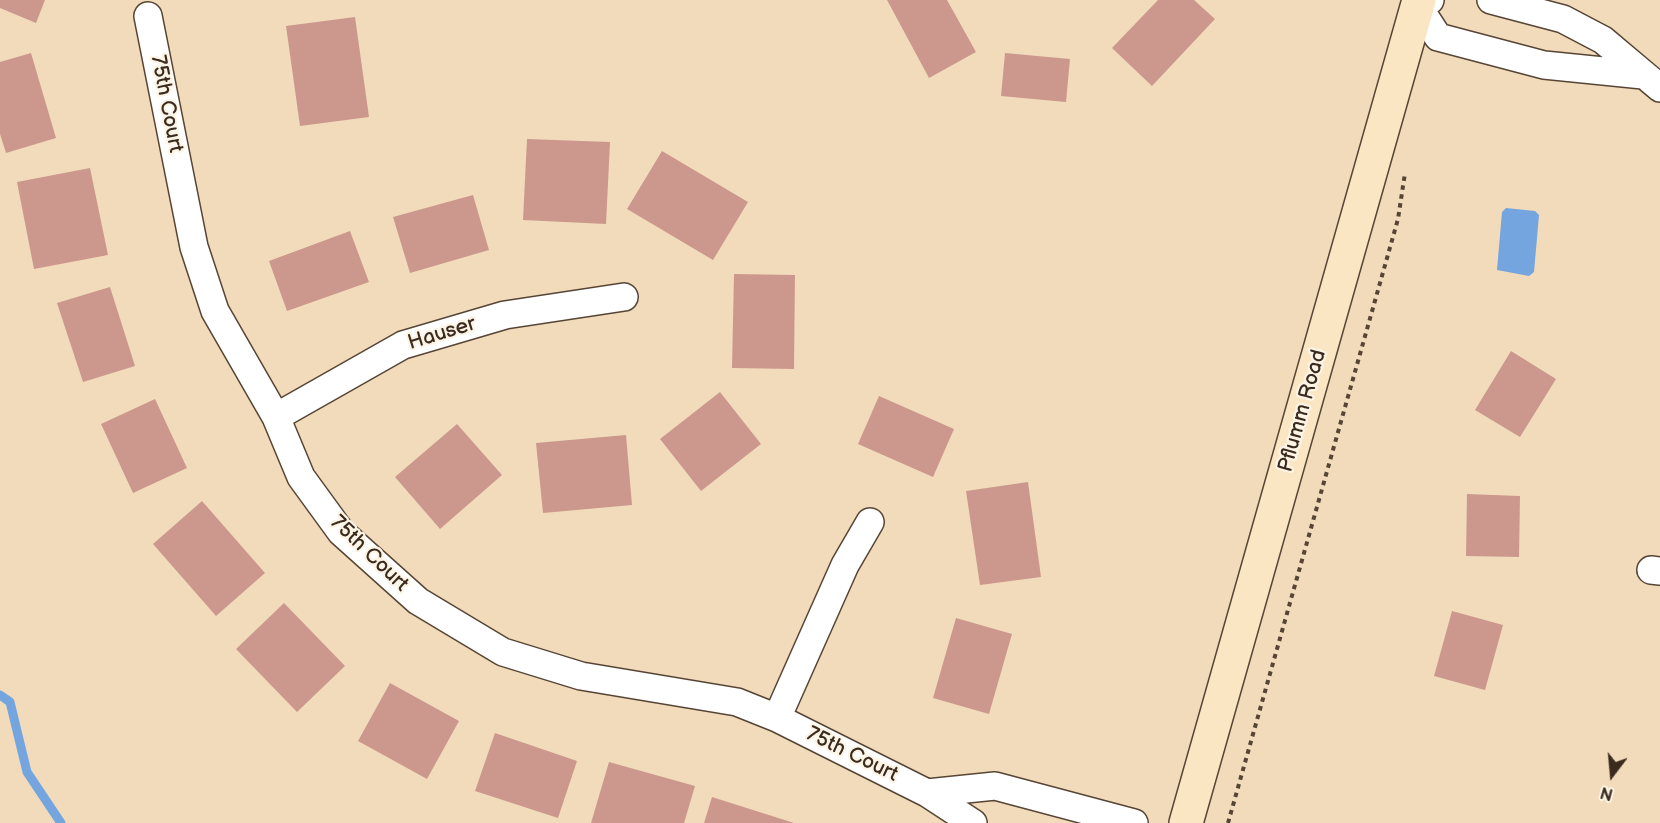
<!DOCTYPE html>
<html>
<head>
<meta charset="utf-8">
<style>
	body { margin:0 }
	#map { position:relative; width:1660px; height:823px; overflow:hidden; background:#f1dbba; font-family:"Balsamiq Sans",sans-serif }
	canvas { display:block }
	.north { position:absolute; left:1582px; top:745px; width:60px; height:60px; -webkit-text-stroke:4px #fcf5e5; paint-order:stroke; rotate:196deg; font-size:16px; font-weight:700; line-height:24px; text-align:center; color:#3b2a1e }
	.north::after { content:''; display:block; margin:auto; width:21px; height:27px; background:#3b2a1e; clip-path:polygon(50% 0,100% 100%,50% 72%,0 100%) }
</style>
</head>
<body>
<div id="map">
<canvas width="1660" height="823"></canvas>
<div class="north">N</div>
</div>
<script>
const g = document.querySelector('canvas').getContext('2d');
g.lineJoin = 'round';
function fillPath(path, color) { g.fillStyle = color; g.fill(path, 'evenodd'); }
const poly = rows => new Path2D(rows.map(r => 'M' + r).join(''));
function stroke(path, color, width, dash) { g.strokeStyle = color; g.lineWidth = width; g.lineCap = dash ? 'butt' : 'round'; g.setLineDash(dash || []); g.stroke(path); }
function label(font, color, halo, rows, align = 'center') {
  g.font = font + ' "Balsamiq Sans",sans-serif'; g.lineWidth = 4.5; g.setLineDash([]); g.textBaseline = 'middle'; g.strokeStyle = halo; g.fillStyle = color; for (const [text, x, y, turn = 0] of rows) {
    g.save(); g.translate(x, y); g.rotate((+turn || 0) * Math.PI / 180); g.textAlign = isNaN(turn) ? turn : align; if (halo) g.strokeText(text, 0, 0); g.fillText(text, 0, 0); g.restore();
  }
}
fillPath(poly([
	[1506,208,1535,211,1539,215,1534,272,1529,276,1497,270,1502,212]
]), '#74a5df');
stroke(poly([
	[0,695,10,702,27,772,61,823]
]), '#74a5df', 9);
fillPath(poly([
	[0,0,45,0,36,23,0,8],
	[887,0,947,0,976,52,929,78],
	[1158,0,1194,0,1215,19,1152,86,1112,48],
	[355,17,369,117,300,126,286,26],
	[31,53,56,138,6,153,0,134,0,62],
	[1005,53,1070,59,1066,102,1001,96],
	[527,139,610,142,606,224,523,220],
	[662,151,748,202,713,260,627,209],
	[90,168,108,255,34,269,17,182],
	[473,195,489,250,410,273,393,217],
	[350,231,369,282,287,311,269,261],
	[734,274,795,275,794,369,732,368],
	[110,287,135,366,83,382,57,303],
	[1511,351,1556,379,1520,437,1475,410],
	[720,392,761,444,701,491,660,439],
	[879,396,954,429,933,477,858,444],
	[155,399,187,468,133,493,101,424],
	[457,424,502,475,440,529,395,477],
	[626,435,632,505,543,513,536,443],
	[1028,482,1041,577,980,585,966,491],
	[1467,494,1520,496,1519,557,1466,556],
	[202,501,265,573,216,616,153,544],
	[284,603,345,666,297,712,236,649],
	[1452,611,1503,625,1485,690,1434,676],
	[956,618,1012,634,989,714,933,698],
	[390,683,459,721,427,779,358,741],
	[495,733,577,761,558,818,475,791],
	[609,762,695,786,684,823,591,823],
	[712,797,794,823,704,823]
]), '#cc988e');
const minor = poly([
	[1430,0,1418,6,1438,37,1544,65,1643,75],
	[1491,0,1563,19,1603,40,1660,88],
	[148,16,194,247,215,311,276,417,301,477,341,532,418,601,503,652,581,676,737,702,777,718,927,793,973,823],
	[276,417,403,345,505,315,624,297],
	[1651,570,1660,571],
	[777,718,845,565,870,522],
	[927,793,995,786,1134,823]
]);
const secondary = poly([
	[1186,823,1419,0]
]);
stroke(minor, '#564535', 30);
stroke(secondary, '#564535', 36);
stroke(poly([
	[1228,823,1398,219,1405,173]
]), '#564535', 4, [4.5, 4.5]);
stroke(minor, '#fff', 27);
stroke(secondary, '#fbe6c3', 33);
label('21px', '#3b2a1e', '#fcf5e5', [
	["75th Court",166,104,79],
	["Hauser",442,334,-17],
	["Pflumm Road",1303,411,-74],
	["75th Court",369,554,44],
	["75th Court",852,755,26]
]);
</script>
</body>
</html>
